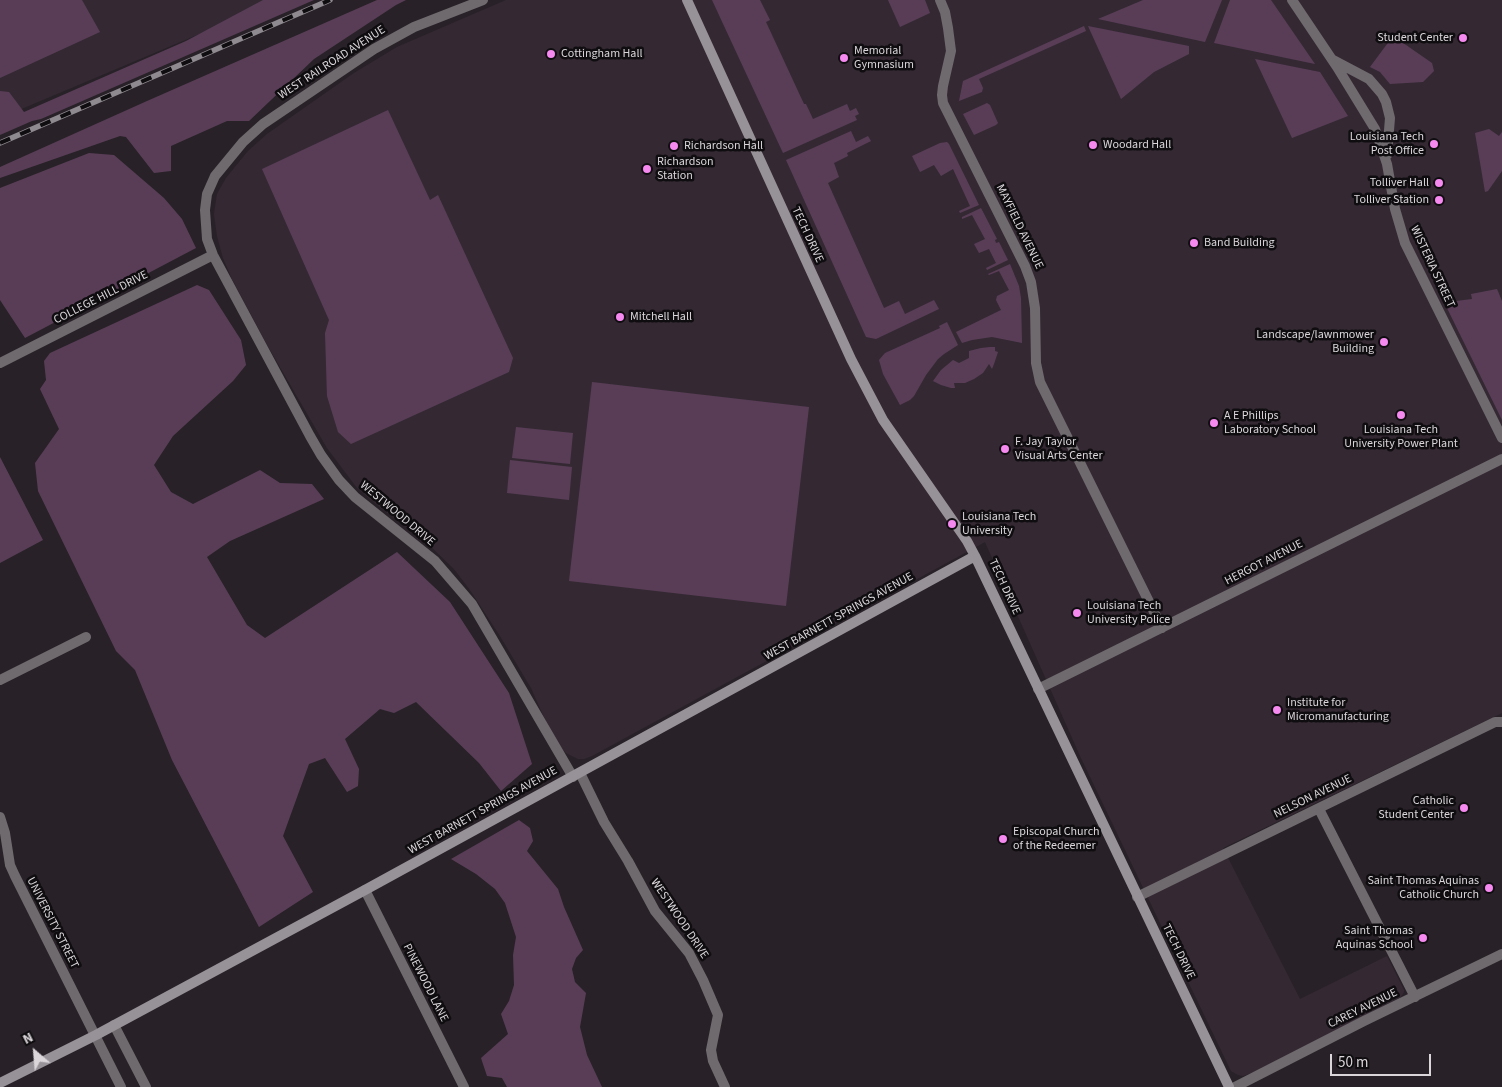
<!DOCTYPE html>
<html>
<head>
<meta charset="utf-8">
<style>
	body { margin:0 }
	#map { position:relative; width:1502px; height:1087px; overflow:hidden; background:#282228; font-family:"Source Sans 3",sans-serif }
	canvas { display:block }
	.north { position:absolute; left:10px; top:1027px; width:50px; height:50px; -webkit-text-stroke:4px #0f0d0f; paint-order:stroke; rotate:333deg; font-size:14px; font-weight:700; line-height:20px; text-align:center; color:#dad6da }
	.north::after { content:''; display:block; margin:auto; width:18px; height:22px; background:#dad6da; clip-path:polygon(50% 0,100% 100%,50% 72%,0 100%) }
	.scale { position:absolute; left:1330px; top:1054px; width:101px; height:22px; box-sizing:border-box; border:2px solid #dad6da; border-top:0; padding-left:6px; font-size:15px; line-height:18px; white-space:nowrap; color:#dad6da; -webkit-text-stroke:4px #0f0d0f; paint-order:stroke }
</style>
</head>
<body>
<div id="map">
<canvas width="1502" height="1087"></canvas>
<div class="north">N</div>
<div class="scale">50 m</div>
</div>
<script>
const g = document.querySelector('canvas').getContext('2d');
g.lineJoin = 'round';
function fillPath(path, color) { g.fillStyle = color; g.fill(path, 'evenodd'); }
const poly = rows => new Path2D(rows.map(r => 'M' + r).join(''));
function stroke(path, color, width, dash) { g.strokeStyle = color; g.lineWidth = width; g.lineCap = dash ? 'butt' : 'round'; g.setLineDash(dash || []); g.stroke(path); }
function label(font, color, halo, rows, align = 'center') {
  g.font = font + ' "Source Sans 3",sans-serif'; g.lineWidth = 5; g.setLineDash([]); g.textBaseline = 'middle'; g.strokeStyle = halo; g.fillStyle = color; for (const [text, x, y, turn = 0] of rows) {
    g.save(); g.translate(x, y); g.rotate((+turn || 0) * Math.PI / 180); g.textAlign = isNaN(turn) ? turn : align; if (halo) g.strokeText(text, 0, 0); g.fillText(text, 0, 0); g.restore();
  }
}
fillPath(poly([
	[0,0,280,0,0,118],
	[506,0,1502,0,1502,713,1223,848,1300,999,1387,956,1404,990,1404,992,1401,997,1257,1071,1243,1076,1238,1075,1231,1071,1081,758,985,542,592,756,584,759,578,759,566,753,561,748,548,726,531,688,500,636,470,590,454,569,423,539,382,509,357,488,327,448,266,343,232,279,223,258,217,236,214,214,217,194,226,178,248,151,267,134,354,73,397,47]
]), '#342933');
fillPath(poly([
	[0,0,82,0,100,32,0,78],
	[263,0,314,0,41,119,32,121,0,135,0,91,9,92,24,112,186,41],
	[377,0,406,0,396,5,314,59,249,121,227,121,171,146,171,171,154,173,126,137,120,136,0,178,0,167,147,101],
	[712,0,760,0,770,20,766,22,804,104,806,104,813,119,847,104,850,111,856,108,859,114,855,116,857,120,783,153],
	[888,0,925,0,930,13,900,27],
	[1143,0,1222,0,1205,42,1098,19],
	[1230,0,1271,0,1315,64,1214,43],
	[1084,26,1086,31,979,79,983,88,982,92,959,101,963,81],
	[1088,26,1189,46,1189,54,1154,72,1121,99],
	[1393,36,1432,63,1434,71,1423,82,1390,84,1380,72,1370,67],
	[1255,59,1320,72,1348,116,1292,138],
	[987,103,990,105,998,123,996,125,974,135,963,114],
	[388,110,430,200,438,195,513,358,509,372,351,444,338,432,327,396,325,333,329,320,262,169],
	[1489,129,1499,136,1502,132,1502,171,1488,191,1485,192,1475,133],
	[851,131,856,142,868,136,871,141,847,153,848,156,834,163,839,177,828,183,884,308,899,301,905,314,934,300,939,309,876,339,866,337,786,160],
	[947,142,949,144,979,205,960,213,959,211,970,206,953,169,941,176,934,165,920,172,912,156,940,143],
	[89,153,114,155,164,198,182,219,196,248,25,338,0,300,0,188],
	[981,208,997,239,995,240,996,243,999,242,1008,260,987,270,986,268,996,263,989,249,979,253,974,244,985,239,972,215,962,219,962,217],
	[1010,264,1019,286,1021,298,1022,343,992,337,972,340,962,343,956,332,1001,310,996,300,997,296,1009,290,999,271,989,275,988,274],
	[197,285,209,290,241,340,246,365,233,381,173,436,154,465,171,492,193,504,260,470,280,483,312,484,324,499,230,541,207,557,247,625,265,638,397,552,450,602,509,693,532,764,501,791,479,763,416,702,394,713,380,709,345,739,359,769,358,786,347,792,325,758,309,764,283,836,313,892,259,927,172,760,135,670,116,651,38,491,35,463,59,429,40,389,46,380,44,361,50,353],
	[1497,289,1502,301,1502,420,1447,308,1449,303,1456,301,1472,299,1471,294],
	[947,322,958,345,944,354,938,359,926,375,914,396,910,400,900,405,883,374,879,360,885,353,940,328,939,326],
	[990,347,995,347,995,351,998,352,994,364,992,369,989,364,983,373,974,379,965,383,954,383,955,388,951,388,941,385,933,381,941,370,953,360,959,363,969,358,969,351,981,348],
	[592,382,809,407,786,606,569,581],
	[516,427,573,433,570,464,512,458],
	[0,457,43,540,0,563],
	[510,460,572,467,569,500,507,493],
	[519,820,530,828,533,841,527,851,558,889,564,907,583,950,576,958,572,969,575,982,586,993,580,1027,587,1055,602,1087,507,1087,502,1078,487,1076,481,1058,508,1034,501,1014,509,1001,514,985,513,955,516,937,505,903,495,889,476,874,451,859]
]), '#593d57');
stroke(poly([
	[483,0,414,27,374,49,263,124,243,142,215,176,207,194,205,210,207,239,213,255,310,436,321,455,339,480,355,497,435,561,472,604,573,777],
	[940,0,945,12,948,28,951,51,943,86,942,95,943,103,1025,266,1031,282,1035,308,1036,363,1040,382,1162,628],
	[1292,0,1337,67,1375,129,1387,164,1395,209,1405,243,1502,438],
	[1333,60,1369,79,1382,94,1386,102,1390,118,1387,155],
	[0,363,213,255],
	[0,680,86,637],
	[1038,689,1502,459],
	[580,773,604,822,628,861,655,911,689,953,703,980,718,1015,711,1050,713,1061,725,1087],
	[1319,809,1415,997],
	[0,817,5,833,10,865,15,876,121,1087],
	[365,890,464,1087],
	[1137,897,1495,722,1502,722],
	[114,1025,146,1087],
	[1235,1087,1364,1021,1502,954]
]), '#6e6a6d', 10);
stroke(poly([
	[687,0,851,359,883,420,967,541,975,556,1229,1087],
	[0,1083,96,1035,365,890,975,556]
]), '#979297', 10);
const rail = poly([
	[0,143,330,0]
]);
stroke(rail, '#8f8a8f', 5.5);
stroke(rail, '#0f0d0f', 4, [11]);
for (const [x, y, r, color] of [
	[1463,38,5,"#f589ef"],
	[551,54,5,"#f589ef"],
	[844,58,5,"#f589ef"],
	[1434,144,5,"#f589ef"],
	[1093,145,5,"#f589ef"],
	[674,146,5,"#f589ef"],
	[647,169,5,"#f589ef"],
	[1439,183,5,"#f589ef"],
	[1439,200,5,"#f589ef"],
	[1194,243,5,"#f589ef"],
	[620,317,5,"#f589ef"],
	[1384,342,5,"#f589ef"],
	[1401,415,5,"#f589ef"],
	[1214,423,5,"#f589ef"],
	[1005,449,5,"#f589ef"],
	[952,524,5,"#f589ef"],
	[1077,613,5,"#f589ef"],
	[1277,710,5,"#f589ef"],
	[1464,808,5,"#f589ef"],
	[1003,839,5,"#f589ef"],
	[1489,888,5,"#f589ef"],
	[1423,938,5,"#f589ef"]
]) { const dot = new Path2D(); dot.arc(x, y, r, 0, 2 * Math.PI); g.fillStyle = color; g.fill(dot); stroke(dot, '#0f0d0f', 2); }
label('12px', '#dad6da', '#0f0d0f', [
	["Student Center",1453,38,"right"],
	["Memorial",854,51],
	["Gymnasium",854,65],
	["Cottingham Hall",561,54],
	["Louisiana Tech",1424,137,"right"],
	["Post Office",1424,151,"right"],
	["Woodard Hall",1103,145],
	["Richardson Hall",684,146],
	["Richardson",657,162],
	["Station",657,176],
	["Tolliver Hall",1429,183,"right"],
	["Tolliver Station",1429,200,"right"],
	["Band Building",1204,243],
	["Mitchell Hall",630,317],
	["Landscape/lawnmower",1374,335,"right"],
	["Building",1374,349,"right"],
	["A E Phillips",1224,416],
	["Laboratory School",1224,430],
	["Louisiana Tech",1401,430,"center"],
	["University Power Plant",1401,444,"center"],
	["F. Jay Taylor",1015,442],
	["Visual Arts Center",1015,456],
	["Louisiana Tech",962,517],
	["University",962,531],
	["Louisiana Tech",1087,606],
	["University Police",1087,620],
	["Institute for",1287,703],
	["Micromanufacturing",1287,717],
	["Catholic",1454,801,"right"],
	["Student Center",1454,815,"right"],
	["Episcopal Church",1013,832],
	["of the Redeemer",1013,846],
	["Saint Thomas Aquinas",1479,881,"right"],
	["Catholic Church",1479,895,"right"],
	["Saint Thomas",1413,931,"right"],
	["Aquinas School",1413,945,"right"]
], 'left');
label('12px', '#dad6da', '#0f0d0f', [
	["WEST RAILROAD AVENUE",332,63,-33],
	["MAYFIELD AVENUE",1019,227,64],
	["TECH DRIVE",807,235,65],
	["WISTERIA STREET",1432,267,65],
	["COLLEGE HILL DRIVE",101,298,-27],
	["WESTWOOD DRIVE",397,514,40],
	["HERGOT AVENUE",1264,563,-27],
	["TECH DRIVE",1004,587,65],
	["WEST BARNETT SPRINGS AVENUE",839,617,-29],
	["NELSON AVENUE",1313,797,-26],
	["WEST BARNETT SPRINGS AVENUE",483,811,-29],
	["WESTWOOD DRIVE",679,919,56],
	["UNIVERSITY STREET",52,923,63],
	["TECH DRIVE",1178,952,64],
	["PINEWOOD LANE",425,983,63],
	["CAREY AVENUE",1363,1009,-26]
]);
</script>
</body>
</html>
